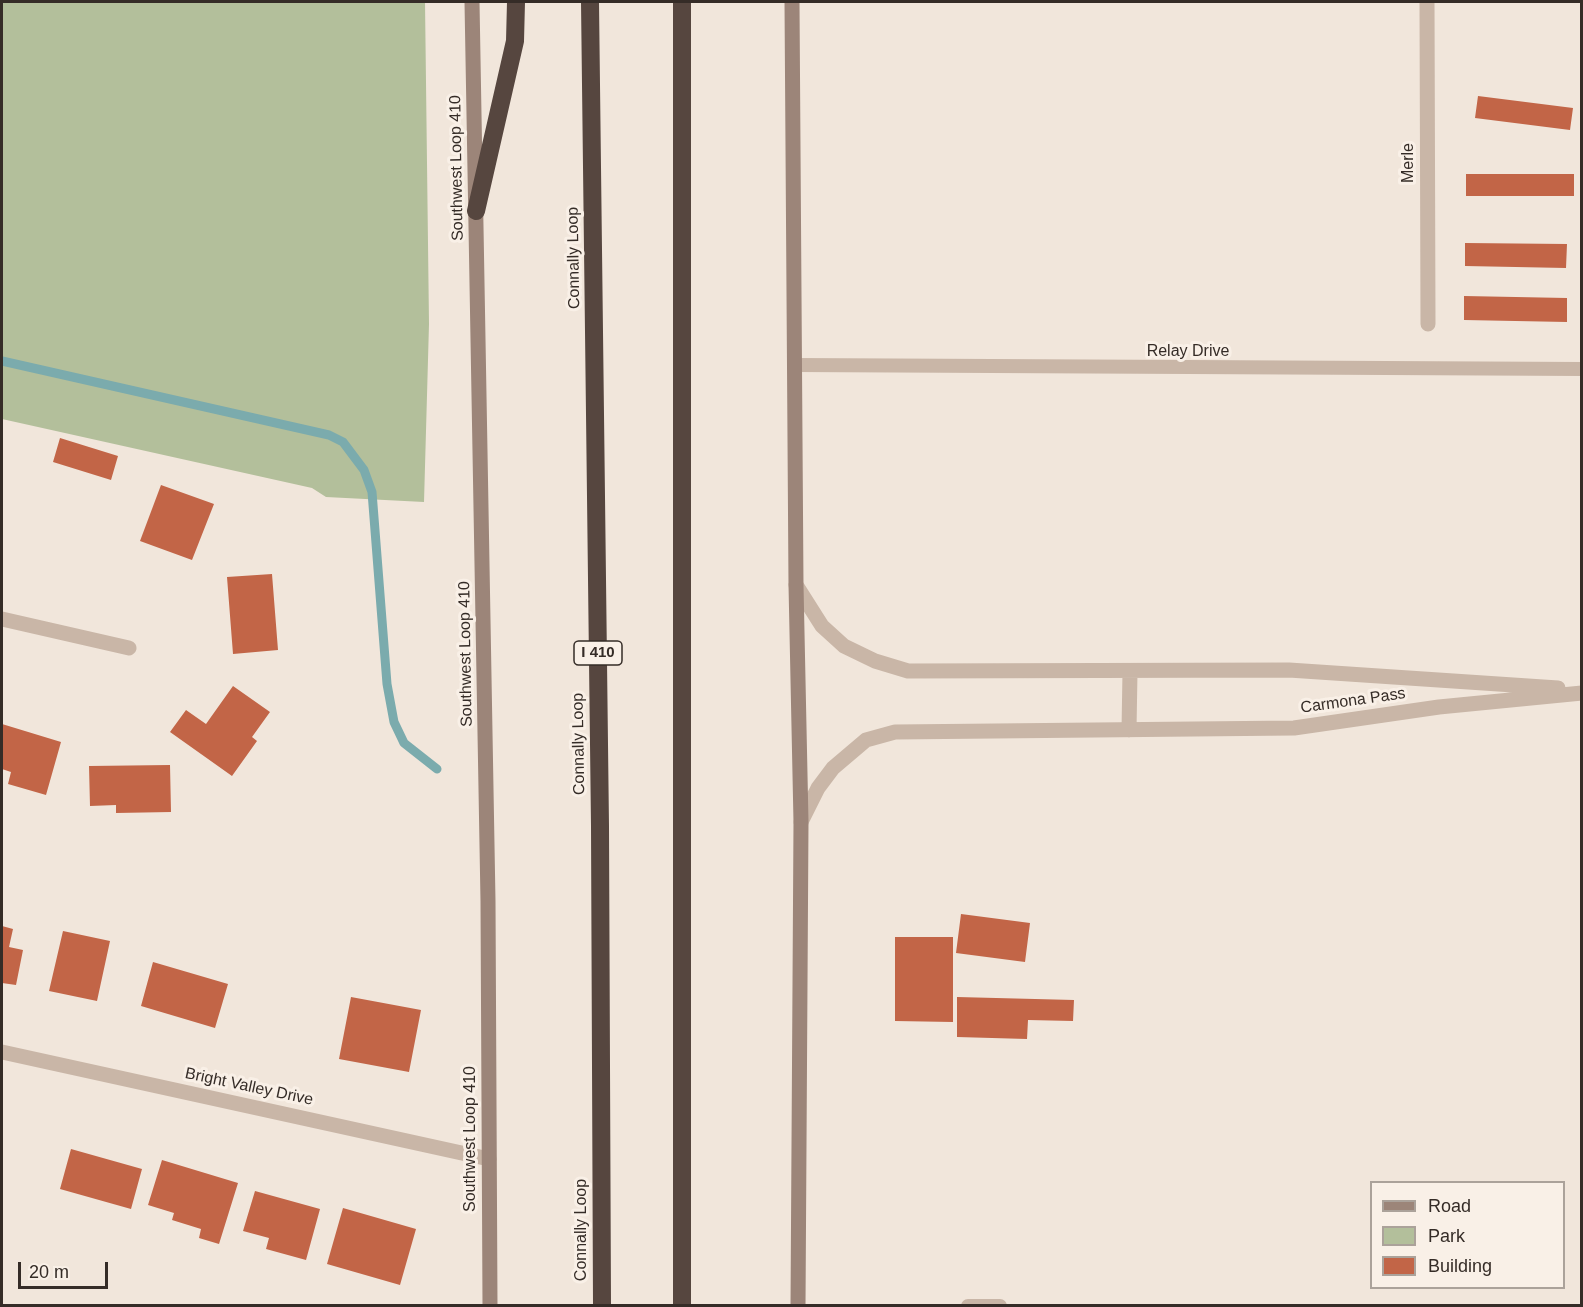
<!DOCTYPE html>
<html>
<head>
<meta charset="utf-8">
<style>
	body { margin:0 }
	#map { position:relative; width:1583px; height:1307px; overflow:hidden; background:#f1e6db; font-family:Helvetica,sans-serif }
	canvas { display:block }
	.frame { position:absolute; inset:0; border:3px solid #352c27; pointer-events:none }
	.legend { position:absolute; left:1370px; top:1181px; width:195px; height:108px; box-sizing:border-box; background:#f9f0e7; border:2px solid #aba29a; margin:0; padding:8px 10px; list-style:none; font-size:18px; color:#352c27 }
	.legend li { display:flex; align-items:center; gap:12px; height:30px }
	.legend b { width:30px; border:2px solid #aba29a }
	.scale { position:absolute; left:18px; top:1262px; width:90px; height:27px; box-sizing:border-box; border:3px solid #352c27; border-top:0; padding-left:8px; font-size:18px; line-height:21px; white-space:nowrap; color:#352c27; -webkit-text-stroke:4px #f9f0e7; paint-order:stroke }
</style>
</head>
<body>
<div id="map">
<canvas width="1583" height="1307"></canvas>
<div class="frame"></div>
<ul class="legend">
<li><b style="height:8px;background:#9c8579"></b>Road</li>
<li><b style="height:16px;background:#b3bf9b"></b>Park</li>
<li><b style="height:16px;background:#c26547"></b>Building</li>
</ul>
<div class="scale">20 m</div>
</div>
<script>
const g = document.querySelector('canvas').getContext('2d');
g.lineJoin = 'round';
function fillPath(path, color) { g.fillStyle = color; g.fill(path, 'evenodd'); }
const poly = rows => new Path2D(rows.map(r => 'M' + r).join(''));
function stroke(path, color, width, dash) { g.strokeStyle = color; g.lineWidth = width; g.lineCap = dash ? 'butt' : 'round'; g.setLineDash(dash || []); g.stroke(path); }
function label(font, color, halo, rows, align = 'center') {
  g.font = font + ' Helvetica,sans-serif'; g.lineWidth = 6; g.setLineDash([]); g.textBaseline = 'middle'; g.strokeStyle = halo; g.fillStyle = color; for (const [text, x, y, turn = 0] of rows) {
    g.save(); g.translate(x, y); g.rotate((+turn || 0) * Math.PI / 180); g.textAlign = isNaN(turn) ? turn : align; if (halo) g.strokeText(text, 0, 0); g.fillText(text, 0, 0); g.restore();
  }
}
fillPath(poly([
	[2,2,425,2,429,324,424,502,326,497,312,488,2,419]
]), '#b3bf9b');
stroke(poly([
	[2,361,329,435,343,442,364,470,372,492,387,684,394,722,404,743,437,769]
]), '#7babad', 9);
fillPath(poly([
	[1478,96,1573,108,1570,130,1475,118],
	[1466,174,1574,174,1574,196,1466,196],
	[1465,243,1567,244,1566,268,1465,266],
	[1464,296,1567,298,1567,322,1464,320],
	[60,438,118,456,111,480,53,462],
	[161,485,214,504,192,560,140,541],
	[272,574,278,650,233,654,227,577],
	[233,686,270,712,252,737,257,741,232,776,170,732,186,710,206,724],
	[2,724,61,742,46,795,8,784,11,772,2,769],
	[170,765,171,812,116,813,116,805,90,806,89,766],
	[961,914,1030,923,1025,962,956,953],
	[2,926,13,929,9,947,23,950,16,985,2,983],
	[63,931,110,941,97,1001,49,991],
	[895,937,953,937,953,1022,895,1021],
	[153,962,228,984,215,1028,141,1006],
	[351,997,421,1010,409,1072,339,1059],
	[957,997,1074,1000,1073,1021,1028,1020,1027,1039,957,1037],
	[71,1149,142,1169,131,1209,60,1189],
	[162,1160,238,1183,219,1244,199,1238,201,1229,172,1220,174,1213,148,1205],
	[255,1191,320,1209,306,1260,266,1249,269,1238,243,1231],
	[343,1208,416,1229,400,1285,327,1264]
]), '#c26547');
stroke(poly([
	[795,365,1582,369],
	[968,1306,1000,1306]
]), '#c9b6a7', 14);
stroke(poly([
	[1427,2,1428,324],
	[796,585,822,626,844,646,875,661,908,671,1289,670,1558,688],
	[2,619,129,648],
	[1129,730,1130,672],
	[801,822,818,788,833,768,866,740,895,732,1294,728,1439,707,1582,693],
	[2,1052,489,1159]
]), '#c9b6a7', 15);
stroke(poly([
	[472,2,488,901,490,1306],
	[792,2,796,585,801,822,798,1306]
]), '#9c8579', 15);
stroke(poly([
	[590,2,600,826,602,1306],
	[682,2,682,1306],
	[476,211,515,41,516,2]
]), '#56463f', 18);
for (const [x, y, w] of [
	[598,653,48]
]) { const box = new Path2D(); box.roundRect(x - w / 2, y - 12, w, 24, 4.5); g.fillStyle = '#f9f0e7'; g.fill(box); stroke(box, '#352c27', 1.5); }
label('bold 15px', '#352c27', null, [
	["I 410",598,653]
]);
label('16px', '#352c27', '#f9f0e7', [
	["Merle",1409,163,-90],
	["Southwest Loop 410",457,168,-91],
	["Connally Loop",574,258,-91],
	["Relay Drive",1188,352],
	["Southwest Loop 410",466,654,-91],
	["Carmona Pass",1353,701,-8],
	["Connally Loop",579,744,-91],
	["Bright Valley Drive",249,1087,12],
	["Southwest Loop 410",471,1139,-90],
	["Connally Loop",582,1230,-90]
]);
</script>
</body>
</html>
